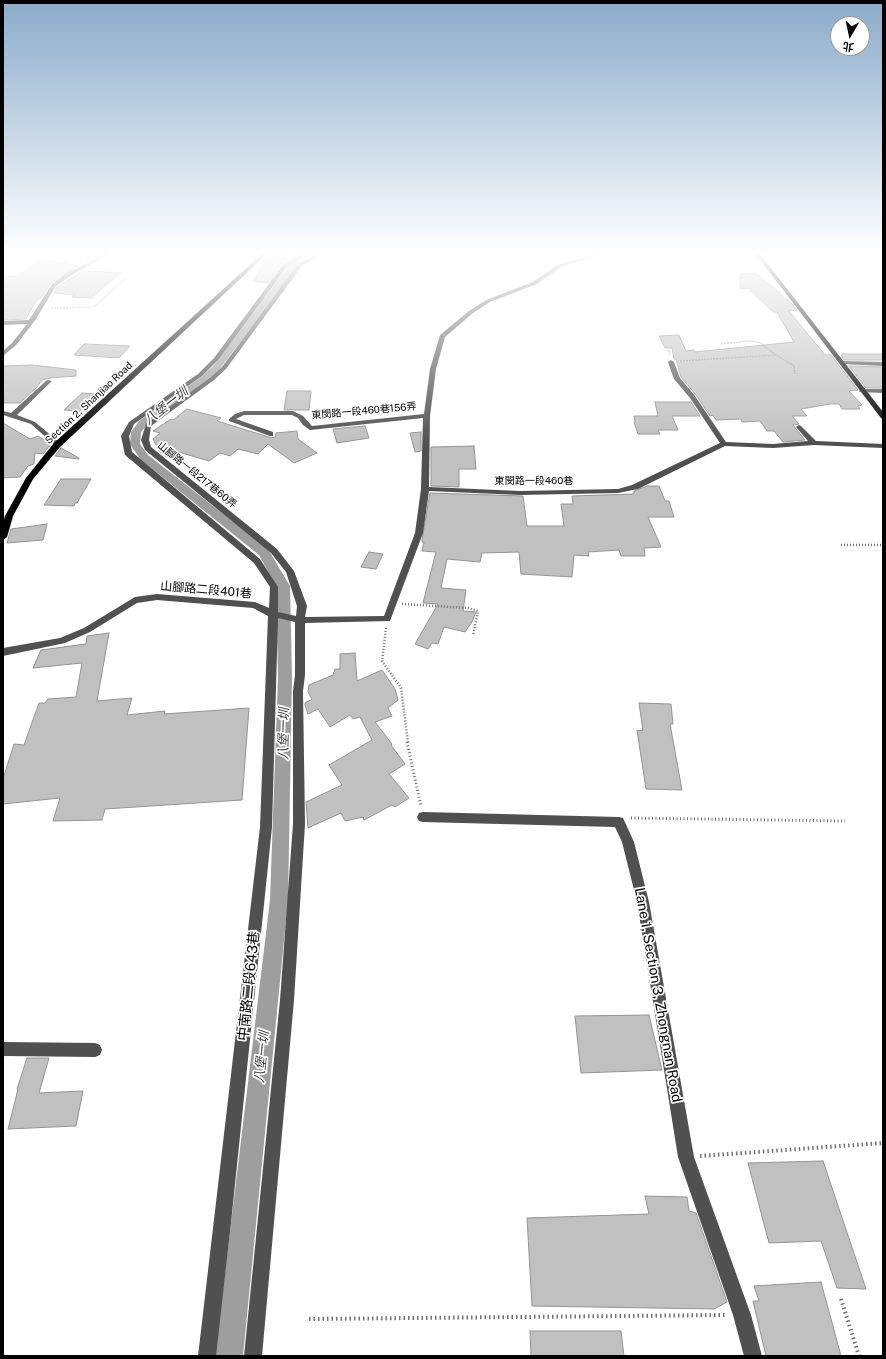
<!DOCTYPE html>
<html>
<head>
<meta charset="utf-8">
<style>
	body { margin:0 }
	#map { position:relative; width:886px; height:1359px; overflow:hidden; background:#fff; font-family:"Public Sans","Noto Sans TC",sans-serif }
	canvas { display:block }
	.frame { position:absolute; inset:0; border:4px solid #000; pointer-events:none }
	.north { position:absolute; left:830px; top:16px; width:40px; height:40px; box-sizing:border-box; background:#fff; border:1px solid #999; border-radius:50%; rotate:189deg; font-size:11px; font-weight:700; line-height:16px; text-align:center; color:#000 }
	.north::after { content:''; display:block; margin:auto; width:14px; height:18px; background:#000; clip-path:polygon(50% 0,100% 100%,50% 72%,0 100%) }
</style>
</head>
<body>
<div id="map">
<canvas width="886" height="1359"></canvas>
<div class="frame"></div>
<div class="north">北</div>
</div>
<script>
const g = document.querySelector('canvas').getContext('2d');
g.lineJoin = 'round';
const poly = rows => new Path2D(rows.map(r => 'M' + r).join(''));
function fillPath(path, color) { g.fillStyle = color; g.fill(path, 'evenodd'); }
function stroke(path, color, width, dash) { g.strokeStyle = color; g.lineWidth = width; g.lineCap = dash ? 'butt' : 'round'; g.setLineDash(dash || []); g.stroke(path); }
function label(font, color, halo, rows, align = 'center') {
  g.font = font + ' "Public Sans","Noto Sans TC",sans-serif'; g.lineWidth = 3.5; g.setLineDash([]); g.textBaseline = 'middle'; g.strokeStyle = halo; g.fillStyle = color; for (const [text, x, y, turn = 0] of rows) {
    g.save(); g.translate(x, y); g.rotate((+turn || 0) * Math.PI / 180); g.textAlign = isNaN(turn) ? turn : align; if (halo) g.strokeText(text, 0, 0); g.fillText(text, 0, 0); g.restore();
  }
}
fillPath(poly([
	[311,253,320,253,296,268,219,370,207,381,148,424,141,432,140,444,148,455,268,549,290,586,292,677,288,900,243,1356,215,1356,270,900,278,677,276,586,259,555,140,459,130,444,131,432,140,420,201,377,213,366,290,264,311,253]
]), '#9e9e9e');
const building = poly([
	[271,253,292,254,282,264,268,283,253,281,271,253],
	[43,260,78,266,51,283,42,297,36,301,26,319,3,320,3,277,16,276,43,260],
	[83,271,121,273,91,298,72,297,75,295,54,293,57,287,83,271],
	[756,273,792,304,797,310,789,311,825,355,831,355,858,390,849,391,862,405,858,406,860,409,842,409,839,404,830,404,801,409,807,416,792,416,799,424,793,425,805,440,783,442,774,431,767,431,760,421,742,422,741,419,716,420,713,415,710,416,696,395,681,377,676,359,674,359,672,348,665,348,659,336,679,335,686,351,694,350,695,352,794,342,777,312,773,312,748,288,740,289,740,274,756,273],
	[84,344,130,346,119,358,74,355,84,344],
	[843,354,883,354,883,360,844,360,841,355,843,355,843,354],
	[32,365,76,370,76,376,50,378,42,380,37,387,20,403,3,403,3,366,32,365],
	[849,366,883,367,883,388,866,388,849,366],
	[287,391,311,391,309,410,284,410,287,391],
	[82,393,98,394,86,412,64,410,82,393],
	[655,402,691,402,700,416,672,416,678,430,658,430,660,434,638,434,634,422,635,422,634,416,658,416,655,402],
	[187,409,221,418,217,421,269,437,275,438,276,433,297,431,298,439,317,453,294,463,268,444,258,454,238,449,230,456,220,453,209,461,175,451,166,457,159,451,153,439,160,433,153,431,171,419,173,420,187,409],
	[3,423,30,439,38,436,51,444,43,454,35,453,34,464,28,466,20,477,3,478,3,423],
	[365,426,369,438,337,443,333,429,365,426],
	[421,432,421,451,415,452,410,433,421,432],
	[474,446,476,469,459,469,459,487,431,486,431,447,474,446],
	[61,448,79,458,79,459,55,456,61,448],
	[61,479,91,479,77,503,75,503,74,506,44,505,61,479],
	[647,486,659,486,665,501,669,501,674,517,648,517,661,547,644,548,645,556,621,556,619,550,588,552,589,556,574,555,572,577,521,574,519,552,482,553,480,562,447,559,441,588,466,590,463,611,476,612,472,622,465,632,444,627,438,644,432,643,428,649,415,644,438,604,423,603,436,552,422,551,424,542,422,542,422,539,430,493,523,496,527,526,564,526,561,504,573,504,572,496,634,494,634,491,647,486],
	[47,524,43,540,7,543,11,529,47,524],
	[369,552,383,554,376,569,361,567,369,552],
	[109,633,97,701,132,698,127,715,165,711,164,714,249,708,242,800,105,809,102,820,53,821,60,798,3,804,3,779,14,744,24,745,39,703,45,703,48,699,76,697,82,663,33,668,41,650,86,644,87,636,109,633],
	[355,653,357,681,382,670,395,689,398,700,388,708,392,716,375,722,392,744,391,745,405,764,389,774,409,798,395,807,392,805,364,820,363,817,345,821,341,813,308,828,306,802,342,785,329,765,372,740,360,717,353,719,350,715,330,727,318,709,308,714,305,705,305,703,312,699,308,692,309,685,333,675,335,669,340,669,340,654,355,653],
	[639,703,671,704,673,724,670,724,682,790,646,789,637,730,643,731,639,703],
	[649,1015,662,1070,581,1073,575,1016,649,1015],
	[27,1058,49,1058,39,1093,83,1091,76,1126,8,1129,18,1089,17,1089,27,1058],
	[823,1161,866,1289,837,1288,821,1241,769,1243,748,1163,823,1161],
	[645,1196,687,1197,689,1211,696,1213,727,1302,714,1309,532,1306,527,1218,649,1214,645,1196],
	[821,1282,841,1356,766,1356,753,1301,759,1301,754,1286,821,1282],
	[530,1331,621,1331,624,1356,531,1356,530,1331]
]);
fillPath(building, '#c0c0c0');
stroke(building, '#949494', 1);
const major = poly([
	[263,253,268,253,60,447,33,479,13,516,7,537,3,540,3,523,5,516,26,478,54,443,263,253],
	[755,253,759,253,883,412,883,419,881,418,755,253]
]);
stroke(major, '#dbdbdb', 1);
stroke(poly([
	[51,308,94,307,126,278],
	[721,344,749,341,759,342,776,355],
	[668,350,670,355],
	[680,361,776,355,794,366,795,374]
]), '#727272', 1.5, [0.5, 1]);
stroke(poly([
	[841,545,883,545],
	[402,604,468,608,478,611,473,636],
	[386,628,382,661,401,688,408,743]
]), '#727272', 2.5, [1, 2]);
stroke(poly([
	[407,742,421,806],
	[631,818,845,821]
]), '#727272', 3, [1, 2.5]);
stroke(poly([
	[700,1156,883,1143],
	[841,1299,859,1356],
	[309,1319,727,1315]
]), '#727272', 4, [1.5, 3]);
fillPath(poly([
	[106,253,111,253,70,276,56,286,36,319,16,345,3,356,3,351,12,343,27,324,3,325,3,321,29,320,52,284,66,274,106,253],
	[304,253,309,253,287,267,218,360,202,376,134,424,129,436,132,452,260,559,278,587,278,612,296,616,297,606,286,572,271,553,145,450,141,440,146,424,210,378,222,367,298,264,320,253,325,253,302,266,226,369,214,380,151,426,149,440,151,447,277,549,294,571,307,606,305,617,384,616,415,533,421,489,423,418,310,430,303,425,298,418,292,415,244,415,236,419,273,432,273,436,270,436,229,421,229,419,235,414,244,411,293,411,303,416,312,426,424,414,430,369,440,335,469,311,486,300,533,282,557,265,598,253,605,253,561,267,537,284,490,302,473,313,445,337,436,369,430,416,429,487,520,491,618,489,632,485,720,443,690,398,674,379,668,362,671,360,674,362,680,378,695,396,726,442,773,444,808,441,796,427,799,425,801,426,816,441,883,444,883,448,814,445,773,448,725,446,638,489,618,493,520,495,429,491,423,533,390,621,305,623,305,675,303,691,305,824,294,1000,262,1356,244,1356,280,1000,293,824,293,691,295,675,295,622,278,618,272,827,231,1223,216,1356,198,1356,260,827,268,616,253,608,157,600,137,603,90,632,65,643,3,656,3,648,60,638,84,628,135,597,157,594,255,602,269,608,270,587,254,563,125,455,121,436,129,422,198,374,214,358,283,265,304,253],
	[842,361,883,362,883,366,840,364,839,363,842,361],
	[47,380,52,381,17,415,35,422,60,443,61,445,57,447,31,424,3,415,3,411,11,413,47,380],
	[862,389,883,389,883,393,860,392,859,391,862,389],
	[423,812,619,817,623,818,634,842,649,902,694,1157,751,1315,762,1356,744,1356,733,1315,678,1157,637,902,622,842,615,827,423,822,419,821,417,817,419,813,423,812],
	[3,1042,95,1043,100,1045,102,1050,100,1055,95,1057,3,1056,3,1042]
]), '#505050');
fillPath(major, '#000');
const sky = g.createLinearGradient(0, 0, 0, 443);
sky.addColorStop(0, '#8aabca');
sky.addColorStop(0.57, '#fff');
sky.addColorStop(1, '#ffffff00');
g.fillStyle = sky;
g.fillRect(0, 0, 886, 443);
label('10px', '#000', '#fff', [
	["Section 2, Shanjiao Road",89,403,-43],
	["東閔路一段460巷156弄",364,411,-5],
	["山腳路一段217巷60弄",197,475,39],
	["東閔路一段460巷",534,481]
]);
label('12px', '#000', '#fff', [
	["山腳路二段401巷",206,590,5]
]);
label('italic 13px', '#3f3f3f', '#fff', [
	["八堡一圳",166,406,-38],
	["八堡一圳",284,734,-89],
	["八堡一圳",262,1057,-84]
]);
label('14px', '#000', '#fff', [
	["中南路二段643巷",249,986,-84],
	["Lane 1, Section 3, Zhongnan Road",658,995,80]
]);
</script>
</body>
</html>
